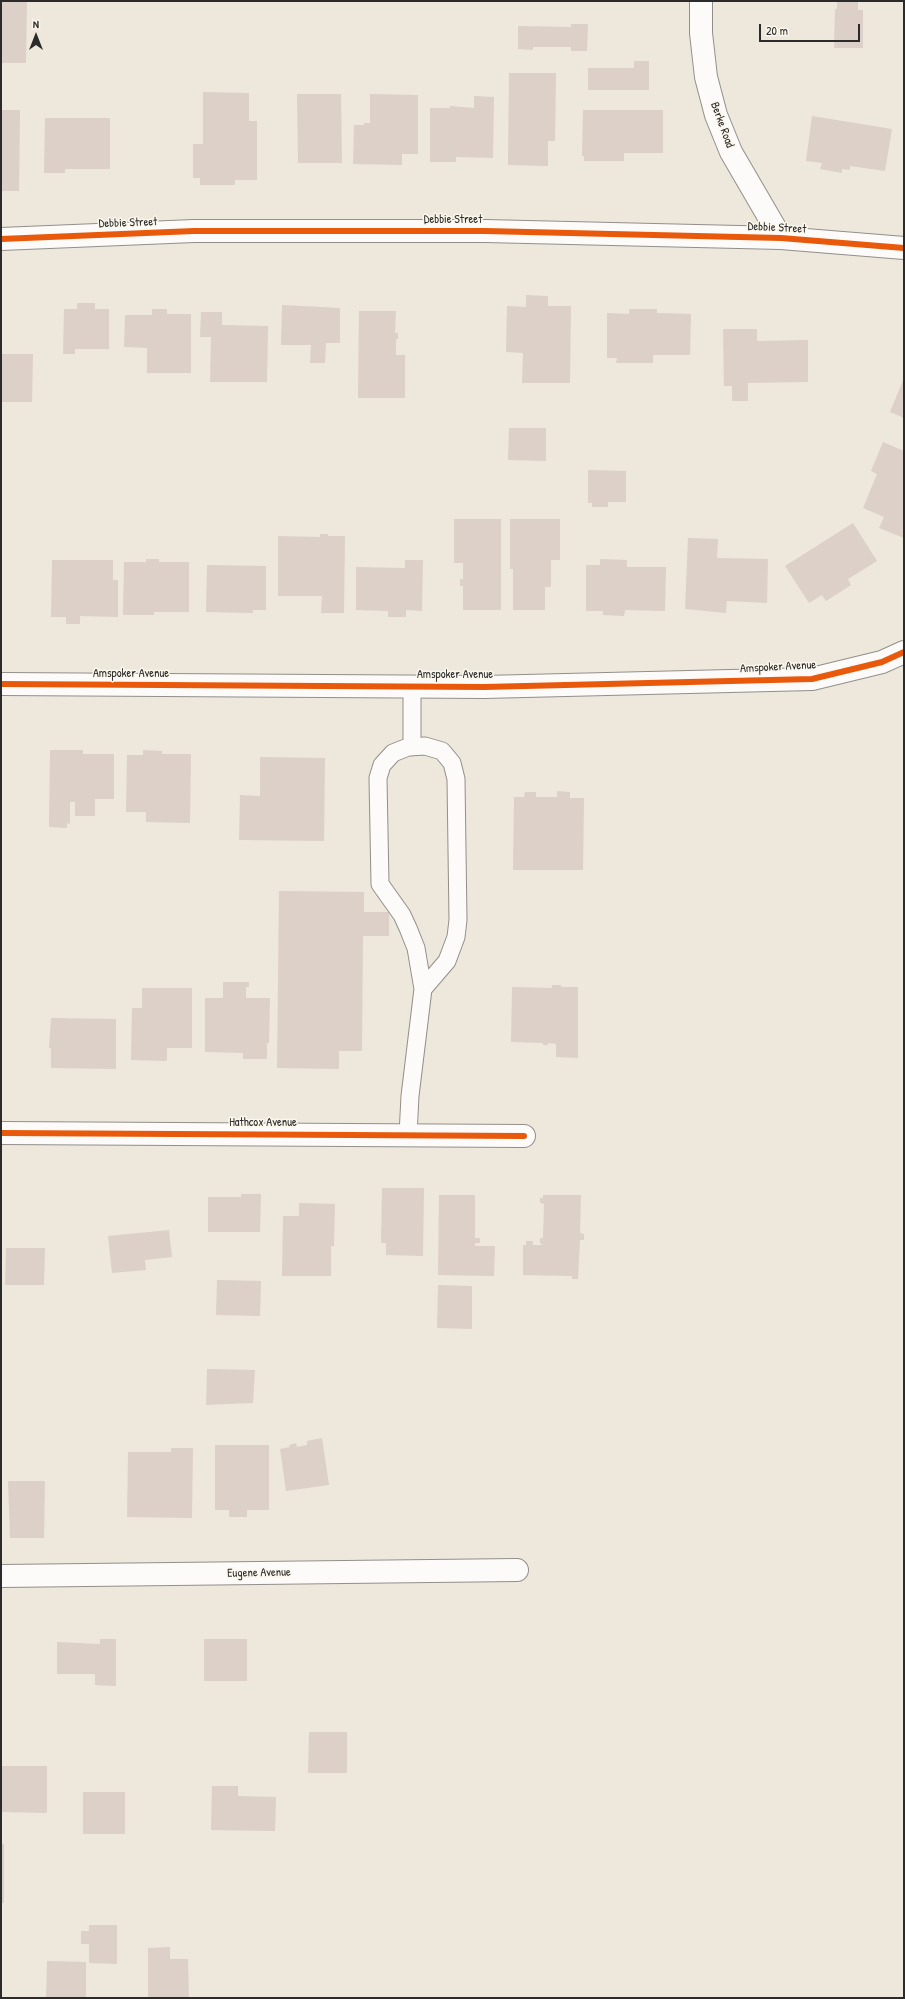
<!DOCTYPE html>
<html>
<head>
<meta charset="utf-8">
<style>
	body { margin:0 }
	#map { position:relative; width:905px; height:1999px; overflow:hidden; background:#ede7dc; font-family:"Patrick Hand",sans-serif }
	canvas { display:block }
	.frame { position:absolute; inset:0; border:2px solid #2b2b2b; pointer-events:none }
	.north { position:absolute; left:16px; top:16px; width:40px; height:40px; -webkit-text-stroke:3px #fbf7ec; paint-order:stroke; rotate:0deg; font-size:11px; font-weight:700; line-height:16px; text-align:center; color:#2b2b2b }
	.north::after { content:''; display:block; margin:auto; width:14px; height:18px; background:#2b2b2b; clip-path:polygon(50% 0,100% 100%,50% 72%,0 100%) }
	.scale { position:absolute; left:759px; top:24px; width:101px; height:18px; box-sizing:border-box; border:2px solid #2b2b2b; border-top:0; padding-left:5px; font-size:12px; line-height:14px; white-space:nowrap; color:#2b2b2b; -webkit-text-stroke:3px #fbf7ec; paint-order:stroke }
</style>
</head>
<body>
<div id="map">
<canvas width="905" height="1999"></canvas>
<div class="frame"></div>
<div class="north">N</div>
<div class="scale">20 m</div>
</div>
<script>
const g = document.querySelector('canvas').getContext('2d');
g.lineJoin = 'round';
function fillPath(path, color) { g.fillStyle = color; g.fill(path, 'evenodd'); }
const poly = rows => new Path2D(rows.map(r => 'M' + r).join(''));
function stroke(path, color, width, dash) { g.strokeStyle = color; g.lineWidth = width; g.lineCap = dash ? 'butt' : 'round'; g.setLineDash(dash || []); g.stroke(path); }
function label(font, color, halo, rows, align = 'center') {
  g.font = font + ' "Patrick Hand",sans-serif'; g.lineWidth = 3; g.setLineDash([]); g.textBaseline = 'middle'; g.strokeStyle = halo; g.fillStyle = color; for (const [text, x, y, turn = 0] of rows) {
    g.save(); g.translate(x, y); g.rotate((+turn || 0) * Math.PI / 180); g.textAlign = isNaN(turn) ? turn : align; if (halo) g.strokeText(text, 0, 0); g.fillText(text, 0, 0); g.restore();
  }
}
fillPath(poly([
	[1,1,27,1,26,63,1,63],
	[837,1,858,1,858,10,863,10,863,48,834,48,835,9,837,9],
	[571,24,588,24,587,51,571,51,571,47,533,47,533,50,518,49,518,26,571,27],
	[634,61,649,61,649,90,588,90,588,68,634,68],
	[509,73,556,73,555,141,548,141,548,166,508,165],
	[203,92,249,93,249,121,257,121,257,180,235,180,235,185,200,185,200,178,193,178,193,144,203,144],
	[297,94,341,94,342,163,298,163],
	[370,94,418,95,418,154,402,154,402,165,353,164,354,125,364,125,364,123,370,123],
	[474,96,494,97,493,158,456,157,456,162,430,162,430,108,450,108,450,106,474,108],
	[1,110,20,110,19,191,1,191],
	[583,110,663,110,663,153,624,153,624,161,584,161,584,156,582,156],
	[812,116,892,129,885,171,850,166,850,170,842,169,842,173,820,169,822,163,806,161],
	[45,118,110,118,110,169,65,169,65,173,44,173],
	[526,295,548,296,548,306,571,306,570,383,522,383,523,353,506,352,507,306,526,307],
	[77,303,95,303,95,309,109,309,109,349,75,349,75,354,63,354,64,309,77,309],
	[282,305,340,308,340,343,326,343,325,363,310,363,311,345,281,345],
	[152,309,167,309,167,314,191,314,191,373,147,373,147,348,124,347,125,315,152,315],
	[629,309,657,309,657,313,691,314,690,355,653,355,653,363,616,363,617,358,607,358,607,313,629,314],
	[359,311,396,311,395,333,398,333,398,339,396,339,396,355,405,355,405,398,358,398],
	[201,312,222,312,222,325,268,326,267,382,210,382,211,337,200,337],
	[723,329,757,329,757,341,808,340,808,382,748,383,748,401,732,401,732,386,724,386],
	[1,354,33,354,32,402,1,402],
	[904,378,904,418,890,412],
	[509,428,546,428,546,461,508,460],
	[883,442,904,451,904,538,879,528,884,517,863,508,877,474,871,471],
	[588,470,626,471,626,502,608,502,608,507,592,507,592,503,588,503],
	[454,519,501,519,501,610,463,610,463,586,460,586,460,579,463,579,463,563,454,563],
	[510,519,560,519,560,560,551,560,551,587,545,587,545,610,513,610,513,569,510,569],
	[853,523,877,561,848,579,851,585,826,601,822,595,809,603,785,566],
	[320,534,328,534,328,536,345,536,344,613,321,613,322,596,278,596,278,536,320,537],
	[688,538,718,539,717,558,768,559,767,603,727,601,726,613,685,609],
	[146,559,159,559,159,562,189,562,189,612,154,612,154,615,123,615,124,562,146,562],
	[600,559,627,560,627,567,666,567,665,611,625,610,624,616,603,615,603,611,586,611,586,565,600,565],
	[52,560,113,560,113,580,118,580,118,617,80,616,80,624,66,624,66,617,51,617],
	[405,560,423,560,422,611,406,610,406,617,388,617,388,611,356,610,356,567,405,568],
	[207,565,266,566,266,610,253,610,253,613,206,612],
	[50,750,83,750,83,754,114,754,114,799,95,799,95,816,75,816,75,802,70,802,70,824,67,823,67,828,49,827],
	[143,750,162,751,162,754,191,754,190,823,146,822,146,812,126,812,127,755,143,755],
	[260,757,325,758,324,841,239,840,240,795,260,796],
	[557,791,570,792,570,798,584,798,583,870,513,870,514,797,524,797,525,792,536,792,536,797,557,797],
	[279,891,364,892,364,912,389,912,389,936,363,936,362,1051,339,1051,339,1069,277,1068],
	[223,982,249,982,249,987,246,987,246,998,270,998,269,1043,267,1043,267,1059,243,1059,243,1053,205,1052,205,998,223,998],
	[552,985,561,985,561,987,578,987,578,1058,556,1057,556,1044,548,1043,548,1045,543,1045,543,1043,511,1042,512,987,552,988],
	[142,988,192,988,192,1048,167,1048,167,1061,131,1060,132,1008,142,1008],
	[51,1018,116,1019,116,1069,51,1068,51,1048,49,1048],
	[382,1188,424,1188,423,1256,386,1255,386,1243,381,1243],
	[241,1194,261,1194,260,1232,208,1232,208,1197,241,1197],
	[439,1195,475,1195,475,1238,480,1238,480,1243,475,1243,475,1246,495,1246,494,1276,438,1275],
	[543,1195,581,1195,580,1233,584,1234,584,1240,580,1240,578,1279,572,1279,572,1276,523,1275,523,1245,526,1245,526,1241,533,1241,533,1245,543,1245,540,1243,540,1238,543,1238,544,1204,540,1203,540,1198,543,1198],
	[299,1203,335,1204,334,1246,331,1246,331,1276,282,1276,283,1216,299,1216],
	[169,1230,172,1257,145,1260,146,1270,112,1273,108,1236],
	[6,1248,45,1248,44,1285,5,1285],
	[217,1280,261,1281,260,1316,216,1315],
	[438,1285,472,1286,472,1329,437,1328],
	[207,1369,255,1370,253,1403,206,1405],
	[322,1438,329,1485,286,1491,280,1449,290,1447,289,1445,296,1443,297,1447,307,1445,307,1441],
	[215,1445,269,1445,269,1510,247,1510,247,1517,229,1517,229,1510,215,1510],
	[171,1448,193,1448,192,1518,127,1517,128,1452,171,1452],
	[8,1481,45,1481,44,1538,10,1538],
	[100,1639,116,1639,116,1686,95,1685,95,1674,57,1674,57,1642,100,1644],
	[204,1639,247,1639,247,1681,204,1681],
	[309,1732,347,1732,347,1773,308,1773],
	[1,1766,47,1766,47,1813,1,1812],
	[212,1786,238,1786,238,1796,276,1797,275,1831,211,1830],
	[83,1792,125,1792,125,1834,83,1834],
	[1,1844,4,1844,4,1903,1,1903],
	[89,1925,117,1925,117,1964,89,1963,89,1944,81,1944,81,1931,89,1931],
	[170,1947,170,1959,188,1959,189,1998,148,1998,148,1948],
	[47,1961,86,1962,86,1998,46,1998]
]), '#dcd0c9');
const lane = poly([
	[412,686,412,747],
	[408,1135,410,1096,423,989,416,948,408,928,402,915,380,884,378,778,382,765,393,753,408,747,425,746,442,751,452,763,456,779,458,920,456,937,447,961,423,989]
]);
const street = poly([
	[701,1,701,33,706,77,716,115,731,152,781,238],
	[1,239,194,231,485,231,781,238,904,248],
	[1,684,484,687,812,679,882,662,904,652],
	[1,1133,524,1136],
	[1,1576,517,1570]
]);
stroke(lane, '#928f8a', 19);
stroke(street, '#928f8a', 24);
stroke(lane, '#fcfbfa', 17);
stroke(street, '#fcfbfa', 22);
stroke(poly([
	[1,239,194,231,485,231,781,238,904,248],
	[1,684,484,687,812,679,882,662,904,652],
	[1,1133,524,1136]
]), '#e8590c', 6);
label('12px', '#2b2b2b', '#fbf7ec', [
	["Berke Road",722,125,70],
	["Debbie Street",453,220],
	["Debbie Street",128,223,-2],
	["Debbie Street",777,228,3],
	["Amspoker Avenue",778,667,-3],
	["Amspoker Avenue",131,674],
	["Amspoker Avenue",455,675],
	["Hathcox Avenue",263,1123],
	["Eugene Avenue",259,1573,-1]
]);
</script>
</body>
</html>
